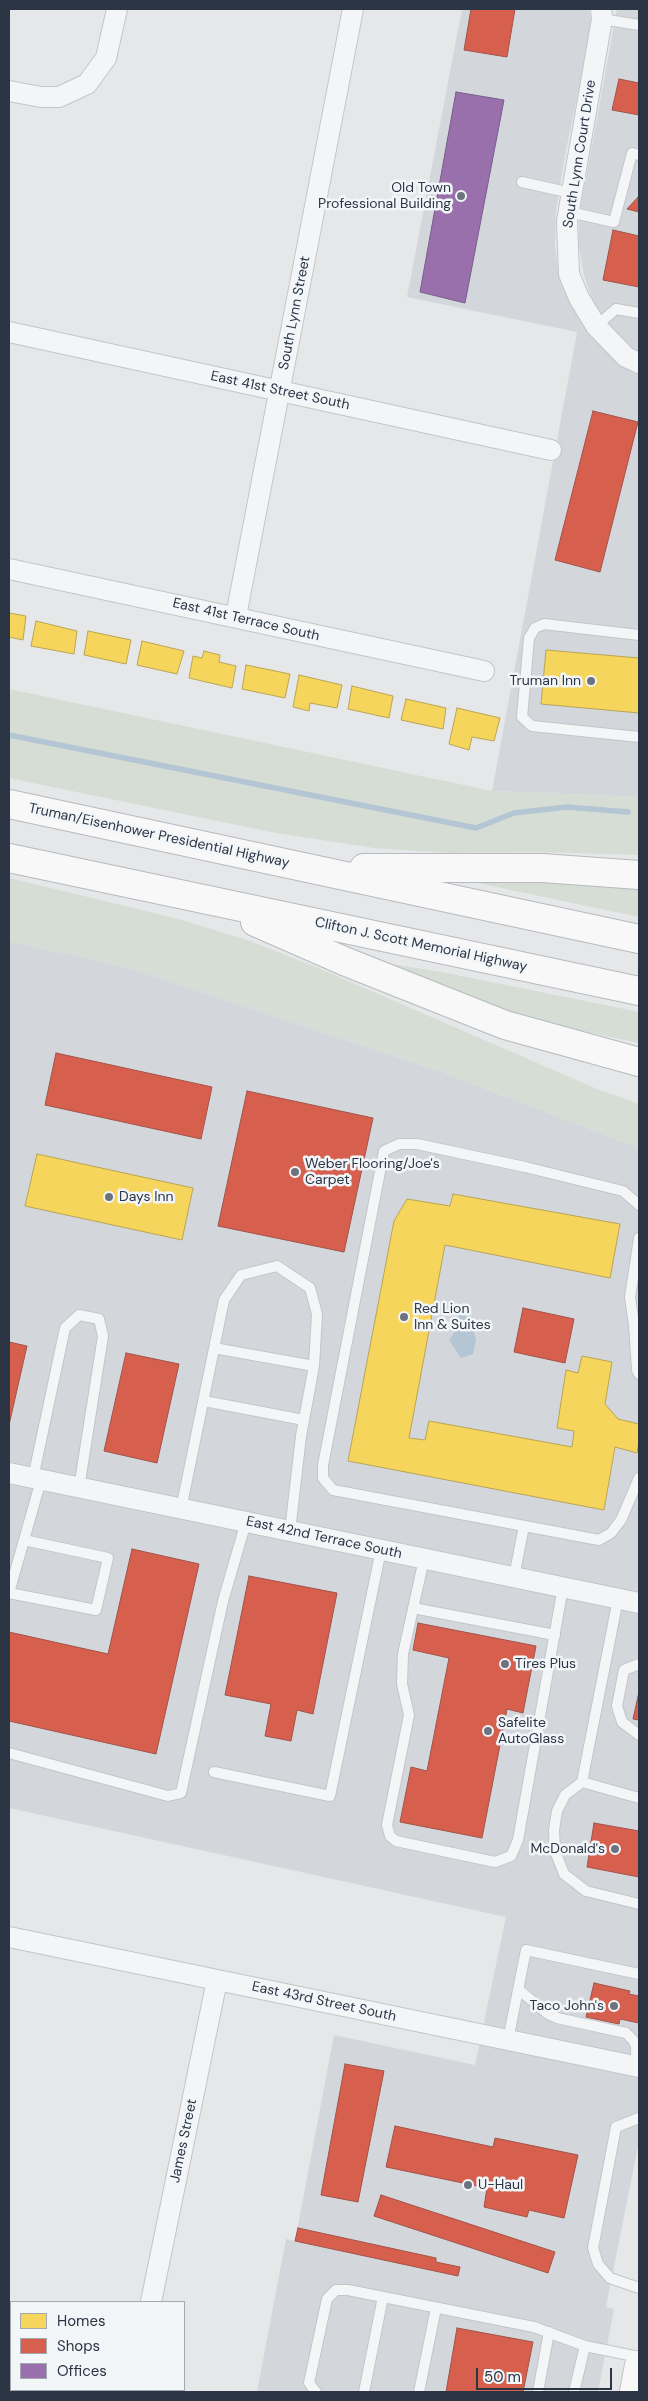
<!DOCTYPE html>
<html>
<head>
<meta charset="utf-8">
<style>
	body { margin:0 }
	#map { position:relative; width:648px; height:2401px; overflow:hidden; background:#e5e7e9; font-family:"DM Sans",sans-serif }
	canvas { display:block }
	.frame { position:absolute; inset:0; border:10px solid #2b3544; pointer-events:none }
	.legend { position:absolute; left:10px; top:2301px; width:175px; height:90px; box-sizing:border-box; background:#f3f6f9; border:1px solid #a3a9b1; margin:0; padding:6px 9px; list-style:none; font-size:15px; color:#2b3544 }
	.legend li { display:flex; align-items:center; gap:10px; height:25px }
	.legend b { width:25px; border:1px solid #a3a9b1 }
	.scale { position:absolute; left:476px; top:2368px; width:136px; height:22px; box-sizing:border-box; border:2px solid #2b3544; border-top:0; padding-left:6px; font-size:15px; line-height:18px; white-space:nowrap; color:#2b3544; -webkit-text-stroke:4px #f3f6f9; paint-order:stroke }
</style>
</head>
<body>
<div id="map">
<canvas width="648" height="2401"></canvas>
<div class="frame"></div>
<ul class="legend">
<li><b style="height:14px;background:#f6d55c"></b>Homes</li>
<li><b style="height:14px;background:#d6604d"></b>Shops</li>
<li><b style="height:14px;background:#9970ab"></b>Offices</li>
</ul>
<div class="scale">50 m</div>
</div>
<script>
const g = document.querySelector('canvas').getContext('2d');
g.lineJoin = 'round';
function fillPath(path, color) { g.fillStyle = color; g.fill(path, 'evenodd'); }
const poly = rows => new Path2D(rows.map(r => 'M' + r).join(''));
function stroke(path, color, width, dash) { g.strokeStyle = color; g.lineWidth = width; g.lineCap = dash ? 'butt' : 'round'; g.setLineDash(dash || []); g.stroke(path); }
function label(font, color, halo, rows, align = 'center') {
  g.font = font + ' "DM Sans",sans-serif'; g.lineWidth = 5; g.setLineDash([]); g.textBaseline = 'middle'; g.strokeStyle = halo; g.fillStyle = color; for (const [text, x, y, turn = 0] of rows) {
    g.save(); g.translate(x, y); g.rotate((+turn || 0) * Math.PI / 180); g.textAlign = isNaN(turn) ? turn : align; if (halo) g.strokeText(text, 0, 0); g.fillText(text, 0, 0); g.restore();
  }
}
fillPath(poly([
	[462,9,589,9,592,26,566,150,556,211,555,246,560,282,584,326,599,311,592,300,584,275,579,247,579,216,617,9,639,9,639,797,492,791,577,332,407,297],
	[9,941,126,967,442,1072,639,1148,639,2141,606,2307,614,2309,598,2392,257,2392,286,2239,295,2241,334,2035,475,2065,506,1917,9,1808],
	[9,2362,11,2362,11,2390,142,2390,154,2392,9,2392]
]), '#d3d7dc');
fillPath(poly([
	[9,689,492,791,639,797,639,855,535,852,449,853,374,848,276,833,9,778],
	[9,878,175,918,247,940,316,967,597,1089,639,1104,639,1148,442,1072,126,967,9,941],
	[505,880,568,880,639,887,639,917,473,882],
	[364,960,442,972,639,1012,639,1043,527,1019]
]), '#d6ddd5');
fillPath(poly([
	[463,1312,472,1325,476,1340,473,1354,461,1358,449,1340,454,1333,450,1324]
]), '#b4c5d4');
const homes = poly([
	[9,613,26,616,23,640,9,637,9,613],
	[36,621,77,631,74,654,31,646,36,621],
	[88,631,131,640,126,664,84,655,88,631],
	[142,641,184,651,177,674,137,665,142,641],
	[546,650,639,658,639,713,541,704,546,650],
	[204,651,220,655,219,662,236,666,232,688,189,678,193,656,202,658,204,651],
	[246,665,290,674,285,698,242,689,246,665],
	[299,675,342,685,337,708,310,703,309,711,293,707,299,675],
	[352,686,393,696,389,718,348,709,352,686],
	[406,699,446,708,443,729,401,720,406,699],
	[457,708,500,718,494,741,472,737,469,750,449,744,457,708],
	[37,1154,193,1188,182,1240,25,1206,37,1154],
	[453,1194,620,1224,610,1278,445,1245,409,1438,425,1440,429,1421,572,1447,574,1431,557,1428,566,1370,578,1373,582,1356,612,1362,605,1404,618,1419,639,1424,639,1441,637,1453,615,1447,604,1510,348,1461,394,1221,407,1199,450,1206,453,1194]
]);
fillPath(homes, '#f6d55c');
stroke(homes, '#b9a555', 1);
const shops = poly([
	[471,9,515,9,507,57,464,50,471,9],
	[619,79,639,83,639,115,612,110,619,79],
	[639,196,639,212,627,209,639,196],
	[613,230,639,236,639,287,603,280,613,230],
	[593,411,638,422,600,572,555,560,593,411],
	[56,1053,212,1087,201,1139,45,1105,56,1053],
	[247,1091,373,1118,344,1252,218,1226,247,1091],
	[523,1308,574,1319,565,1363,514,1352,523,1308],
	[9,1342,27,1346,9,1425,9,1342],
	[126,1353,179,1364,157,1463,104,1451,126,1353],
	[132,1549,199,1564,156,1754,9,1721,9,1632,108,1654,132,1549],
	[249,1576,337,1593,313,1714,297,1710,291,1741,265,1736,271,1704,225,1695,249,1576],
	[418,1623,536,1646,523,1713,507,1709,482,1838,400,1822,411,1767,427,1771,449,1658,413,1650,418,1623],
	[639,1692,639,1720,633,1719,639,1692],
	[594,1823,639,1831,639,1877,587,1867,594,1823],
	[594,1983,630,1991,629,1994,639,1996,639,2023,620,2019,619,2024,586,2017,594,1983],
	[345,2064,384,2071,358,2202,321,2195,345,2064],
	[395,2126,493,2147,495,2138,578,2155,564,2218,529,2210,527,2217,484,2207,487,2188,386,2167,395,2126],
	[381,2195,555,2252,548,2273,374,2216,381,2195],
	[298,2228,436,2258,436,2262,460,2267,458,2276,295,2241,298,2228],
	[457,2328,533,2342,523,2392,446,2392,457,2328]
]);
fillPath(shops, '#d6604d');
stroke(shops, '#a3534a', 1);
const offices = poly([
	[456,92,504,100,465,303,420,292,456,92]
]);
fillPath(offices, '#9970ab');
stroke(offices, '#785e8c', 1);
stroke(poly([
	[9,735,476,828,514,813,567,807,628,812]
]), '#b4c5d4', 5.5);
const service = poly([
	[602,19,639,25],
	[522,182,571,193],
	[569,212,614,222,632,153,639,155],
	[596,326,616,309,639,313],
	[639,635,544,624,535,628,529,638,522,717,532,726,639,737],
	[639,1205,623,1191,525,1167,417,1144,399,1144,384,1151,323,1465,323,1478,333,1490,599,1540,611,1533,621,1520,639,1478],
	[639,1238,630,1297,634,1325,637,1370,639,1374],
	[214,1348,314,1366],
	[204,1401,304,1420],
	[33,1478,65,1328,79,1315,99,1319,103,1336,79,1488],
	[181,1509,224,1300,241,1275,277,1266,310,1288,317,1314,314,1366,301,1436,290,1531],
	[24,1540,9,1593,96,1610,108,1558,24,1540,41,1480],
	[424,1559,403,1654,402,1684,409,1715,387,1825,390,1836,396,1841,495,1862,511,1856,518,1840,563,1587],
	[514,1577,524,1526],
	[413,1608,555,1635],
	[639,1664,624,1670,617,1706,622,1722,639,1735],
	[9,1753,168,1796,181,1793,223,1601,246,1522],
	[214,1772,330,1796,381,1550],
	[582,1782,618,1599],
	[639,1798,582,1782,565,1795,557,1811,554,1830,555,1851,564,1874,586,1891,639,1904],
	[518,1989,548,2014,557,2018,626,2033,633,2040,636,2046,636,2067],
	[508,2040,526,1950,639,1974],
	[639,2118,616,2127,593,2248,598,2264,610,2278,639,2288],
	[316,2392,309,2383,327,2299,336,2290,348,2290,534,2327,585,2346],
	[364,2392,383,2297],
	[419,2392,436,2308],
	[538,2392,549,2332],
	[574,2392,585,2346,639,2357]
]);
const minor = poly([
	[601,9,602,19,567,221,569,274,579,298,596,326,626,357,639,363],
	[9,91,41,97,59,97,87,84,106,58,117,9],
	[9,332,551,450],
	[9,569,484,671],
	[236,616,353,9],
	[9,1473,639,1603],
	[9,1937,639,2067],
	[151,2302,217,1980]
]);
const primary = poly([
	[634,2392,639,2365]
]);
const motorway = poly([
	[9,804,639,939],
	[9,858,639,991],
	[364,868,542,868,639,875],
	[255,922,344,961,505,1025,639,1062]
]);
stroke(service, '#c3c5c7', 12);
stroke(minor, '#c3c5c7', 22);
stroke(primary, '#c2c4c7', 30);
stroke(motorway, '#b7babe', 30);
stroke(service, '#f4f5f7', 10);
stroke(minor, '#f4f5f7', 20);
stroke(primary, '#f8f8f8', 28);
stroke(motorway, '#f8f8f8', 28);
for (const [x, y, r, color] of [
	[461,196,5,"#6c737e"],
	[591,681,5,"#6c737e"],
	[295,1172,5,"#6c737e"],
	[109,1197,5,"#6c737e"],
	[404,1317,5,"#6c737e"],
	[505,1664,5,"#6c737e"],
	[488,1731,5,"#6c737e"],
	[615,1849,5,"#6c737e"],
	[614,2006,5,"#6c737e"],
	[468,2185,5,"#6c737e"]
]) { const dot = new Path2D(); dot.arc(x, y, r, 0, 2 * Math.PI); g.fillStyle = color; g.fill(dot); stroke(dot, '#f3f6f9', 2); }
label('14px', '#2b3544', '#f3f6f9', [
	["South Lynn Court Drive",580,154,-81],
	["South Lynn Street",295,313,-79],
	["East 41st Street South",280,391,12],
	["East 41st Terrace South",246,620,13],
	["Truman/Eisenhower Presidential Highway",159,836,12],
	["Clifton J. Scott Memorial Highway",421,945,12],
	["East 42nd Terrace South",324,1538,12],
	["East 43rd Street South",324,2002,12],
	["James Street",184,2141,-78]
]);
label('14px', '#2b3544', '#f3f6f9', [
	["Old Town",451,188,"right"],
	["Professional Building",451,204,"right"],
	["Truman Inn",581,681,"right"],
	["Weber Flooring/Joe's",305,1164],
	["Carpet",305,1180],
	["Days Inn",119,1197],
	["Red Lion",414,1309],
	["Inn & Suites",414,1325],
	["Tires Plus",515,1664],
	["Safelite",498,1723],
	["AutoGlass",498,1739],
	["McDonald's",605,1849,"right"],
	["Taco John's",604,2006,"right"],
	["U-Haul",478,2185]
], 'left');
</script>
</body>
</html>
